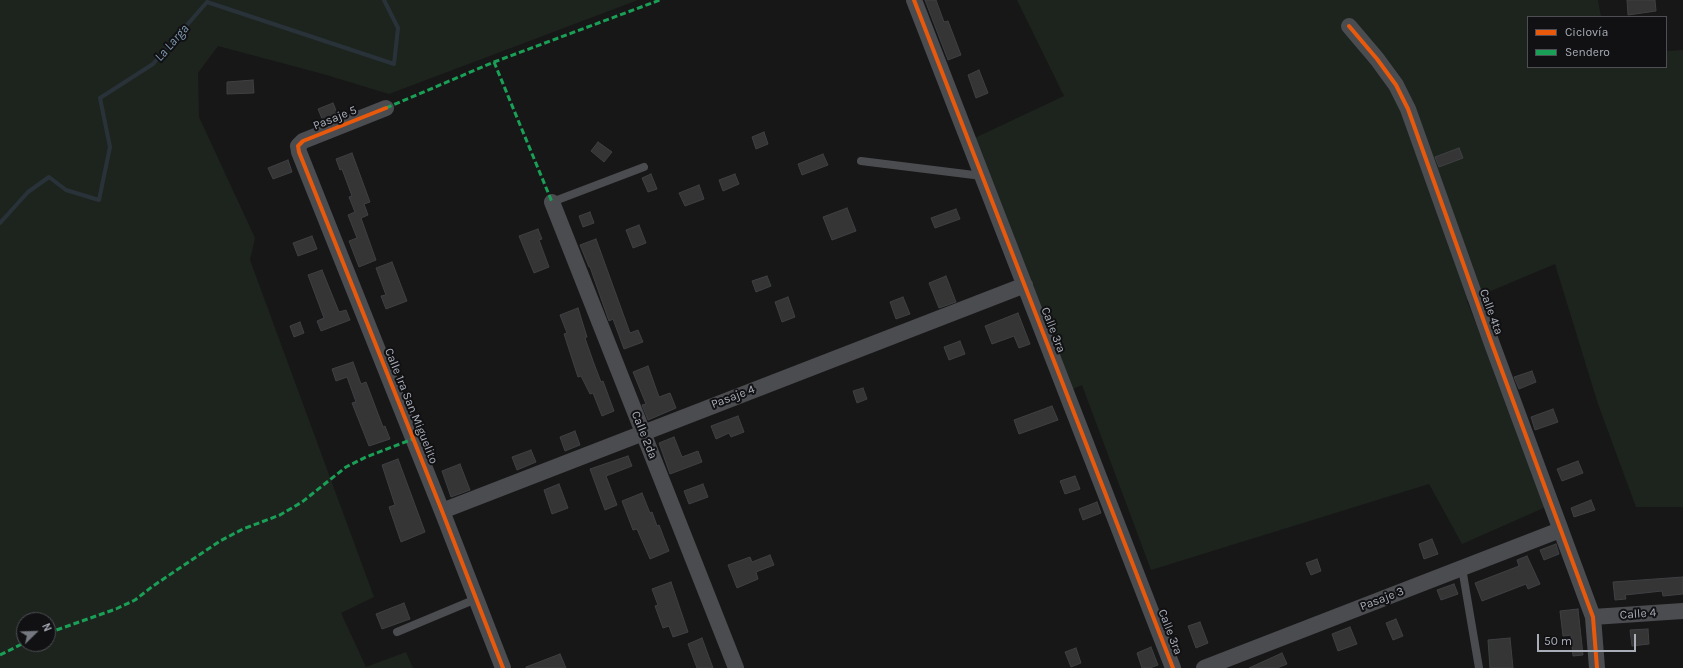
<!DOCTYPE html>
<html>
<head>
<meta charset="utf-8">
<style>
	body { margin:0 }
	#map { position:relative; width:1683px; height:668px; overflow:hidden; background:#171717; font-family:Karla,sans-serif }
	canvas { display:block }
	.legend { position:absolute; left:1527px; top:16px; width:140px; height:52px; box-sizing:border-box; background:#111113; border:1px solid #4d4f55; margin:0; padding:5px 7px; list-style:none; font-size:12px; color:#a8adb8 }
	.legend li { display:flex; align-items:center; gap:8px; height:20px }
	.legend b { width:20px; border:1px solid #4d4f55 }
	.north { position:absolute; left:16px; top:612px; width:40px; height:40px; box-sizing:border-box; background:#111113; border:1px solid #4d4f55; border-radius:50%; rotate:67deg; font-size:11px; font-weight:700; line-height:16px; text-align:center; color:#a8adb8 }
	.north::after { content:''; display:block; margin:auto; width:14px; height:18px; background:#757880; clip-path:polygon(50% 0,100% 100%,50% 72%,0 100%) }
	.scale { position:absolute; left:1537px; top:634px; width:99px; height:18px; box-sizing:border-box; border:2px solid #a8adb8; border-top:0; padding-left:5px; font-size:12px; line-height:14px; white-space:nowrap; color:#a8adb8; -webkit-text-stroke:3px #111113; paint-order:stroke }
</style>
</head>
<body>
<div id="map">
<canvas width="1683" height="668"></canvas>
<ul class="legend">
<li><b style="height:5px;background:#e8590c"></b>Ciclovía</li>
<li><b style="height:5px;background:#1a9f57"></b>Sendero</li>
</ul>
<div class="north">N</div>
<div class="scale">50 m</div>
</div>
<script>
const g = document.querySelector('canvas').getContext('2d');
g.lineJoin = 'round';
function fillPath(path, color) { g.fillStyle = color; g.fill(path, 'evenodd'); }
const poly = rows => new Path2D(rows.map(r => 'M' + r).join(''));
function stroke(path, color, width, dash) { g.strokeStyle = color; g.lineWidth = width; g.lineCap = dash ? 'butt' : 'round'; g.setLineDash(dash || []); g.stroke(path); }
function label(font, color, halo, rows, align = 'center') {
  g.font = font + ' Karla,sans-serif'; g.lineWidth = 4; g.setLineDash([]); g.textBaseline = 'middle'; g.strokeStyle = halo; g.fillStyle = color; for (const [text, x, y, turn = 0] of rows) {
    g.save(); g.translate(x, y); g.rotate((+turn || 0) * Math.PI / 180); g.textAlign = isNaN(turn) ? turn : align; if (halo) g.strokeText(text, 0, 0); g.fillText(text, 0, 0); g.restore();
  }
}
fillPath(poly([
	[0,0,638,0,389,94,323,74,218,46,198,73,199,117,255,238,250,260,374,597,341,613,366,667,406,652,413,668,0,668],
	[24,620,48,620,48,644,24,644],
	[1017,0,1598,0,1601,17,1528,17,1528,67,1666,67,1666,51,1683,50,1683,507,1636,507,1598,404,1555,264,1467,301,1548,506,1462,544,1429,484,1151,570,1082,385,1068,391,964,143,1064,96]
]), '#1d241e');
stroke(poly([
	[0,223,28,192,49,177,66,190,99,200,110,147,100,98,153,64,207,2,394,64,398,28,384,0]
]), '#2a3239', 4);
const building = poly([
	[925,0,936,0,944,22,948,21,961,55,948,60,925,0],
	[1627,0,1655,0,1656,11,1628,15,1627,0],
	[979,70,988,93,976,98,968,75,979,70],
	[253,80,254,93,227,94,227,82,253,80],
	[333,103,338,115,323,121,318,109,333,103],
	[764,132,768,144,756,149,752,137,764,132],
	[598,142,612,152,604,162,591,151,598,142],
	[1459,148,1463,158,1439,167,1435,157,1459,148],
	[352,153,370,202,364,204,368,215,361,218,376,260,359,267,349,241,357,238,348,215,355,212,349,197,352,196,342,169,340,170,336,159,352,153],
	[823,154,828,165,802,175,798,164,823,154],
	[288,160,292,172,273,179,268,168,288,160],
	[651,174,657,189,648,192,642,178,651,174],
	[735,174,739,184,723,191,719,180,735,174],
	[699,185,704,199,685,206,679,193,699,185],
	[847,208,856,231,832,240,823,217,847,208],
	[956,209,960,219,935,228,931,218,956,209],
	[590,212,594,223,583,227,579,216,590,212],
	[639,225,646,243,633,248,626,230,639,225],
	[538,229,542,239,539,240,549,267,534,273,519,236,538,229],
	[312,236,317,249,298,256,293,243,312,236],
	[596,239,630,333,638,330,643,342,624,349,613,319,609,321,590,267,589,267,580,245,596,239],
	[392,262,407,301,386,309,381,296,386,295,376,268,392,262],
	[322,270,339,312,346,310,350,320,321,331,317,321,324,318,308,275,322,270],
	[767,276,771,286,756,292,752,281,767,276],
	[946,276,956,302,939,308,929,283,946,276],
	[788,297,795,317,782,322,775,302,788,297],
	[903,297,910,314,896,319,890,302,903,297],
	[578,308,587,337,585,338,593,361,601,382,603,381,614,411,602,416,593,393,590,394,581,376,578,377,564,334,567,333,560,315,578,308],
	[1018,313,1030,344,1019,348,1014,336,992,344,985,326,1018,313],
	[300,322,304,333,294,337,290,326,300,322],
	[960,341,965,354,949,360,944,347,960,341],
	[353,362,361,384,366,382,383,427,385,426,390,439,369,446,352,403,356,402,347,377,336,381,332,369,353,362],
	[648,366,659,397,670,393,676,408,648,420,642,405,646,404,633,372,648,366],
	[1532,371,1536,382,1519,389,1514,377,1532,371],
	[863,388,867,399,857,403,853,391,863,388],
	[1052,406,1058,420,1019,434,1014,420,1052,406],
	[1553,409,1558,422,1535,430,1531,417,1553,409],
	[738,416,744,432,731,437,729,433,716,439,711,426,738,416],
	[575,431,580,445,565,451,560,437,575,431],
	[674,437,682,457,698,451,702,462,670,474,659,443,674,437],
	[531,450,536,462,517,470,512,457,531,450],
	[628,456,632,466,606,476,617,505,605,510,590,469,628,456],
	[398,459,425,532,401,542,389,507,395,505,382,465,398,459],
	[1578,461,1583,473,1562,481,1557,469,1578,461],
	[460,464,470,490,451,497,442,471,460,464],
	[1075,476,1080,489,1065,494,1060,481,1075,476],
	[559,484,568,508,552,514,544,490,559,484],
	[703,484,708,497,689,504,684,491,703,484],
	[642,493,650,513,652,512,657,526,659,525,669,551,650,559,637,529,633,530,622,501,642,493],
	[1591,500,1595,510,1574,517,1571,508,1591,500],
	[1097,502,1101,513,1083,520,1079,509,1097,502],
	[1432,539,1438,554,1424,559,1419,544,1432,539],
	[1556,544,1559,554,1544,560,1540,550,1556,544],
	[770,555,774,565,756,572,758,579,737,588,728,565,750,557,752,562,770,555],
	[1527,556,1540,584,1528,589,1526,584,1482,601,1475,583,1519,566,1517,560,1527,556],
	[1317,559,1321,571,1311,575,1306,563,1317,559],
	[1683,577,1683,594,1663,596,1662,591,1625,595,1626,599,1615,600,1613,582,1683,577],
	[671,582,688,632,673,637,669,626,663,628,655,606,658,605,652,589,671,582],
	[1454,584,1458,594,1441,600,1437,590,1454,584],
	[404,603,410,619,382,629,376,614,404,603],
	[1578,609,1583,655,1573,656,1571,635,1563,636,1560,611,1578,609],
	[1396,619,1403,636,1393,640,1386,623,1396,619],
	[1200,622,1208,643,1196,648,1188,626,1200,622],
	[1350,627,1357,644,1338,651,1332,634,1350,627],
	[1648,629,1649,644,1632,646,1630,630,1648,629],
	[702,638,713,668,697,668,688,644,702,638],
	[1510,638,1513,668,1490,668,1488,640,1510,638],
	[1151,647,1158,665,1150,668,1142,668,1137,653,1151,647],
	[1076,648,1081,663,1071,667,1065,652,1076,648],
	[1282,653,1287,664,1277,668,1249,668,1282,653],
	[560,654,566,668,526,668,526,667,560,654]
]);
fillPath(building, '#353536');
stroke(building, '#3f4043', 1);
stroke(poly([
	[861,161,982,176],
	[552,202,644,167],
	[1462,568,1479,668],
	[397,632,476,599]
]), '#4b4c50', 8);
stroke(poly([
	[914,0,1173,668],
	[1349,26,1377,59,1396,85,1408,109,1492,344,1593,617,1597,668],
	[386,108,303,141,298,146,299,152,442,511,503,668],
	[552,202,736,668],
	[442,511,1025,285],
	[1593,617,1683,611],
	[1204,668,1560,530]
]), '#4b4c50', 16);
stroke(poly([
	[494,62,552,202],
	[386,108,494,62,660,0],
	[48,633,116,609,135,600,153,586,220,541,243,529,280,515,302,502,346,467,366,457,413,439],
	[0,655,24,643]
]), '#1a9f57', 3, [6, 3]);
stroke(poly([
	[914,0,1173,668],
	[1349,26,1377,59,1396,85,1408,109,1492,344,1593,617,1597,668],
	[386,108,303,141,298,146,299,152,442,511,503,668]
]), '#e8590c', 4);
label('12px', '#a8adb8', '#111113', [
	["Pasaje 5",335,118,-22],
	["Calle 4ta",1491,312,70],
	["Calle 3ra",1053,330,69],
	["Pasaje 4",733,397,-21],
	["Calle 1ra San Miguelito",411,406,68],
	["Calle 2da",644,435,68],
	["Pasaje 3",1382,599,-21],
	["Calle 4",1638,614,-4],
	["Calle 3ra",1170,632,69]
]);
label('italic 13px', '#7f9bb3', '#111113', [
	["La Larga",172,43,-49]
]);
</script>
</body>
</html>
